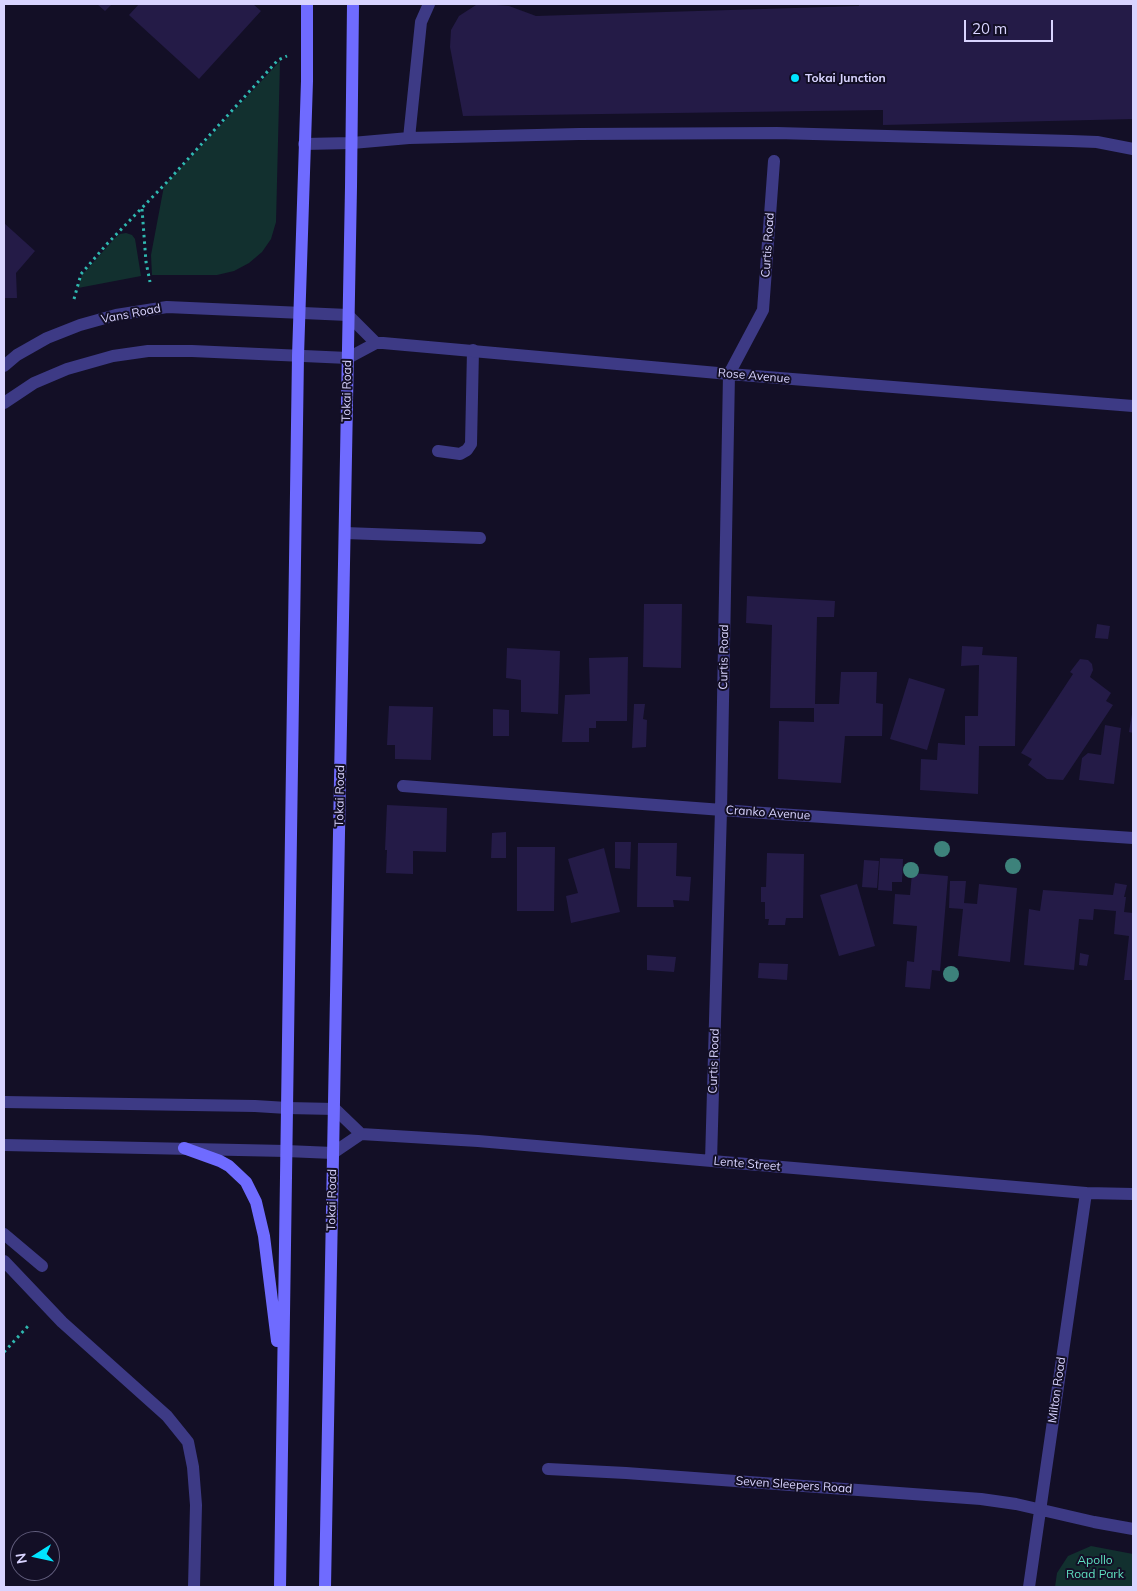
<!DOCTYPE html>
<html>
<head>
<meta charset="utf-8">
<style>
	body { margin:0 }
	#map { position:relative; width:1137px; height:1591px; overflow:hidden; background:#130f26; font-family:Mulish,sans-serif }
	canvas { display:block }
	.frame { position:absolute; inset:0; border:5px solid #d9d4ff; pointer-events:none }
	.north { position:absolute; left:10px; top:1531px; width:50px; height:50px; box-sizing:border-box; background:#130f26; border:1px solid #625e7d; border-radius:50%; rotate:260deg; font-size:14px; font-weight:700; line-height:20px; text-align:center; color:#d9d4ff }
	.north::after { content:''; display:block; margin:auto; width:18px; height:22px; background:#00e5ff; clip-path:polygon(50% 0,100% 100%,50% 72%,0 100%) }
	.scale { position:absolute; left:964px; top:20px; width:89px; height:22px; box-sizing:border-box; border:2px solid #d9d4ff; border-top:0; padding-left:6px; font-size:15px; line-height:18px; white-space:nowrap; color:#d9d4ff; -webkit-text-stroke:4px #130f26; paint-order:stroke }
</style>
</head>
<body>
<div id="map">
<canvas width="1137" height="1591"></canvas>
<div class="frame"></div>
<div class="north">N</div>
<div class="scale">20 m</div>
</div>
<script>
const g = document.querySelector('canvas').getContext('2d');
g.lineJoin = 'round';
function fillPath(path, color) { g.fillStyle = color; g.fill(path, 'evenodd'); }
const poly = rows => new Path2D(rows.map(r => 'M' + r).join(''));
function stroke(path, color, width, dash) { g.strokeStyle = color; g.lineWidth = width; g.lineCap = dash ? 'butt' : 'round'; g.setLineDash(dash || []); g.stroke(path); }
function label(font, color, halo, rows, align = 'center') {
  g.font = font + ' Mulish,sans-serif'; g.lineWidth = 4; g.setLineDash([]); g.textBaseline = 'middle'; g.strokeStyle = halo; g.fillStyle = color; for (const [text, x, y, turn = 0] of rows) {
    g.save(); g.translate(x, y); g.rotate((+turn || 0) * Math.PI / 180); g.textAlign = isNaN(turn) ? turn : align; if (halo) g.strokeText(text, 0, 0); g.fillText(text, 0, 0); g.restore();
  }
}
fillPath(poly([
	[280,61,276,222,271,239,262,252,249,263,234,271,217,275,152,275,151,255,164,186],
	[126,233,132,235,135,239,141,276,78,288,82,275,115,238,120,234],
	[1091,1546,1133,1554,1133,1587,1055,1587,1057,1573,1068,1556]
]), '#12302f');
fillPath(poly([
	[97,4,112,4,105,11],
	[139,4,253,4,261,11,199,79,129,15],
	[485,4,509,6,536,16,859,6,859,4,1133,4,1133,119,883,125,883,110,463,116,450,47,451,30,459,16,476,5],
	[4,223,35,251,16,273,17,298,4,298],
	[747,596,835,601,834,617,817,617,815,704,839,704,841,672,877,672,876,703,883,704,882,736,845,736,841,783,778,779,779,721,814,722,814,708,770,708,772,625,746,623],
	[644,604,682,604,681,668,643,667],
	[1097,624,1110,626,1108,639,1095,638],
	[962,646,983,647,982,655,1017,657,1015,746,979,746,978,794,920,790,921,759,937,760,938,743,965,745,965,716,978,716,979,665,961,666],
	[507,648,560,651,558,714,521,712,521,680,506,678],
	[628,657,627,721,596,721,596,728,589,728,589,742,562,742,565,695,590,694,589,658],
	[1080,659,1088,660,1092,664,1093,670,1090,677,1111,693,1106,701,1113,705,1063,780,1047,779,1028,765,1032,759,1021,753,1073,674,1070,672],
	[909,678,945,689,927,750,890,739],
	[634,704,645,704,643,719,647,720,646,747,632,748],
	[389,706,433,707,431,760,395,759,395,745,387,745],
	[493,709,509,710,509,736,493,736],
	[1132,714,1133,714,1133,733,1129,732],
	[1105,725,1121,728,1114,784,1079,780,1082,758,1088,753,1101,755],
	[387,805,447,808,446,852,413,851,413,874,386,873,387,850,385,850],
	[506,832,506,858,491,858,492,833],
	[615,842,631,842,630,869,615,868],
	[638,843,677,843,676,876,691,877,689,901,673,900,674,907,637,907],
	[517,847,555,847,554,911,517,911],
	[604,848,620,912,571,923,566,896,578,893,568,859],
	[767,853,804,854,803,918,786,918,785,925,768,925,769,919,765,919,765,902,761,902,761,887,766,887],
	[880,858,903,859,902,882,892,882,892,891,878,890],
	[864,860,879,861,877,888,862,887],
	[912,873,948,876,940,971,932,970,930,989,905,987,907,961,914,962,917,926,893,924,895,894,910,895],
	[950,881,966,881,964,903,977,904,979,884,1017,888,1010,962,958,956,963,909,949,908],
	[1115,883,1127,885,1124,897,1126,897,1124,912,1133,913,1133,980,1124,980,1129,936,1114,934,1116,911,1094,909,1093,920,1079,919,1074,970,1024,965,1029,909,1040,911,1043,890,1113,895],
	[857,884,875,946,839,956,820,895],
	[1080,953,1089,955,1087,966,1079,965],
	[647,955,676,957,674,972,647,970],
	[759,963,788,964,787,980,758,978]
]), '#241b47');
stroke(poly([
	[142,209,146,262,150,282],
	[74,299,81,274,106,245,167,182,278,60,287,56],
	[4,1352,29,1325]
]), '#2fb8b0', 3, [2.5, 4]);
stroke(poly([
	[409,138,421,22,429,4],
	[304,144,352,143,409,138,579,134,777,133,1071,141,1097,142,1133,149],
	[729,374,763,310,774,161],
	[438,451,460,454,467,450,471,444,473,350],
	[345,533,480,538],
	[4,1102,255,1106,287,1108],
	[4,1145,286,1151],
	[4,1234,42,1266],
	[4,1261,62,1322,167,1416,188,1442,193,1467,196,1505,194,1587]
]), '#3d3a85', 12);
stroke(poly([
	[4,366,17,355,47,338,80,325,116,315,167,307,348,315,376,343],
	[4,403,34,383,67,369,113,356,148,351,192,351,348,358,376,343,383,343,729,374,1133,406],
	[403,786,749,812,1133,838],
	[287,1108,335,1109,361,1134],
	[286,1151,333,1153,361,1134,478,1141,1086,1193,1133,1194],
	[711,1161,721,810,729,374],
	[548,1469,626,1473,981,1499,1016,1504,1094,1522,1133,1529],
	[1029,1587,1086,1193]
]), '#3d3a85', 12);
stroke(poly([
	[184,1148,220,1161,229,1166,246,1182,256,1202,264,1236,277,1341],
	[280,1587,298,356,307,81,307,4],
	[325,1587,351,187,353,4]
]), '#6f6bff', 12);
g.fillStyle = '#3d827b';
for (const [x, y] of [
	[942,849],
	[1013,866],
	[911,870],
	[951,974]
]) { g.beginPath(); g.arc(x, y, 8, 0, 2 * Math.PI); g.fill(); }
for (const [x, y, r, color] of [
	[795,78,5,"#00e5ff"]
]) { const dot = new Path2D(); dot.arc(x, y, r, 0, 2 * Math.PI); g.fillStyle = color; g.fill(dot); stroke(dot, '#130f26', 2); }
label('bold 12px', '#d9d4ff', '#130f26', [
	["Tokai Junction",805,78]
], 'left');
label('12px', '#d9d4ff', '#130f26', [
	["Curtis Road",768,245,-86],
	["Vans Road",131,314,-11],
	["Rose Avenue",754,376,5],
	["Tokai Road",347,391,-89],
	["Curtis Road",724,657,-89],
	["Tokai Road",340,796,-89],
	["Cranko Avenue",768,813,4],
	["Curtis Road",714,1061,-88],
	["Lente Street",747,1164,5],
	["Tokai Road",332,1200,-89],
	["Milton Road",1057,1390,-82],
	["Seven Sleepers Road",794,1485,4]
]);
label('12px', '#5fe0c0', '#130f26', [
	["Apollo",1095,1560],
	["Road Park",1095,1574]
]);
</script>
</body>
</html>
